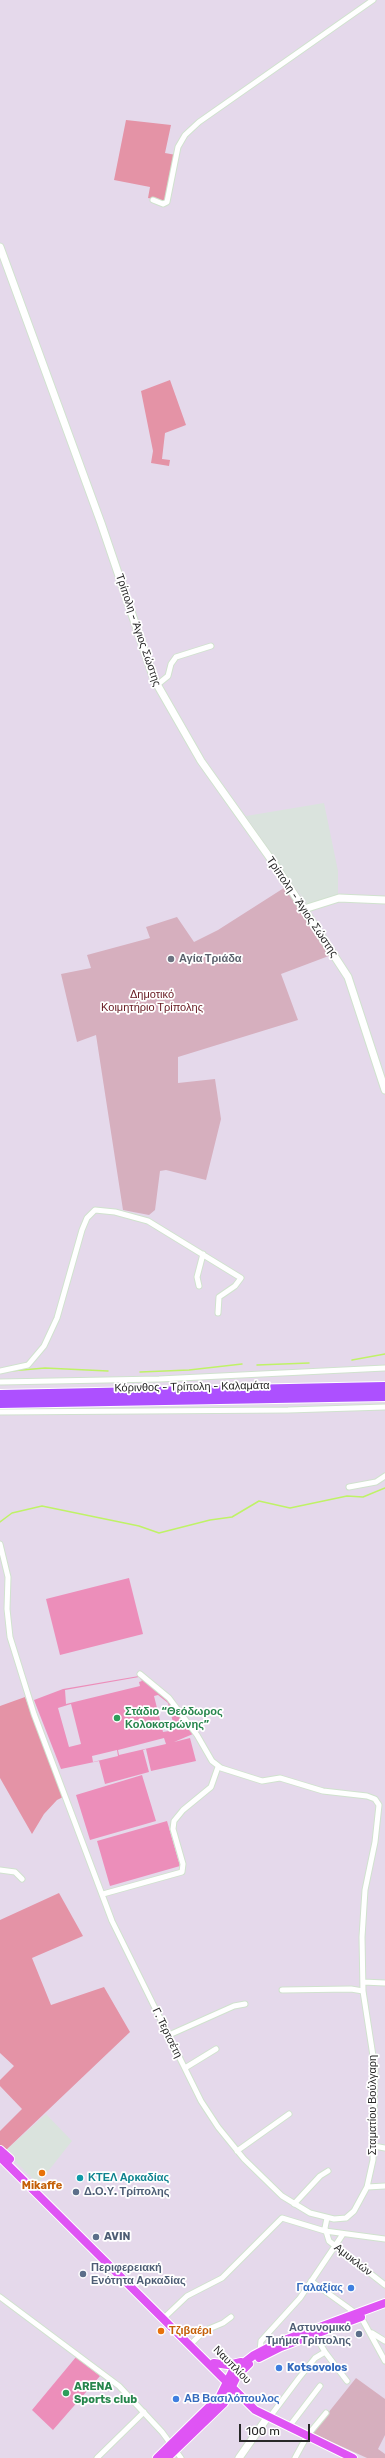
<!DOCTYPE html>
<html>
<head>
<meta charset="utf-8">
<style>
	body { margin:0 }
	#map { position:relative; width:385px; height:2458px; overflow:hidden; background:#e5d9eb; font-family:Rubik,sans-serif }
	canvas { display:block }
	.scale { position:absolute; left:239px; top:2424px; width:71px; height:18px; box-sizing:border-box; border:2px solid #282828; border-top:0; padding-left:5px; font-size:12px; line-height:14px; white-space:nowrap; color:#282828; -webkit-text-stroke:3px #fff; paint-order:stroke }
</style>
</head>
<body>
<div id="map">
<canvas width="385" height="2458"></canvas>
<div class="scale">100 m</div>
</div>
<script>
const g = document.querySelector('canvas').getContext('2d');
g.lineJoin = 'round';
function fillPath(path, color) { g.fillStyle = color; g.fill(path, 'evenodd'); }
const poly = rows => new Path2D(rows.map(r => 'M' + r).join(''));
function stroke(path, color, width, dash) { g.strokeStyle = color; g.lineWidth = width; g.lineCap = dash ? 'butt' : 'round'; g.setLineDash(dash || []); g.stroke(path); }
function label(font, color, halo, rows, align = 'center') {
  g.font = font + ' Rubik,sans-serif'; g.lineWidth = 3.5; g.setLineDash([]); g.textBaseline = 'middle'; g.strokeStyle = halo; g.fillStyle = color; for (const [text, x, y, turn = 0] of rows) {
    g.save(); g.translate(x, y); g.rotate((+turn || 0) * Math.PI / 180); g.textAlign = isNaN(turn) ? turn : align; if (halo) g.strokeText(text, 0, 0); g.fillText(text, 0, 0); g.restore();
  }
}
fillPath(poly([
	[324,803,338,871,338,894,307,904,246,816],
	[46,2114,72,2141,38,2184,5,2151]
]), '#dae3dd');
fillPath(poly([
	[126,120,171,125,165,153,176,155,166,201,148,198,150,187,114,180],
	[170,380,186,425,165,433,162,459,170,460,169,466,151,463,153,451,141,391],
	[25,1697,63,1797,57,1800,44,1814,32,1834,0,1778,0,1706],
	[59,1893,83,1936,32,1958,51,2005,104,1987,130,2032,5,2151,0,2146,0,2131,22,2109,0,2086,0,2080,14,2066,0,2053,0,1920]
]), '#e493a6');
fillPath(poly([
	[287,886,334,954,281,974,298,1020,178,1057,178,1083,215,1079,221,1119,206,1180,166,1170,160,1171,155,1210,149,1215,123,1210,96,1035,77,1042,61,974,91,968,87,955,150,938,146,927,177,917,194,942,218,930],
	[356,2378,385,2399,385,2435,378,2449,385,2454,385,2458,367,2458,312,2433]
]), '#d6afbe');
fillPath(poly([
	[129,1578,143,1634,60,1655,46,1599],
	[139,1676,169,1702,193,1734,174,1742,190,1738,196,1761,151,1771,146,1749,143,1750,149,1772,105,1784,99,1761,61,1769,34,1700,63,1689],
	[139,1677,142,1681,139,1682,140,1686,66,1704,65,1690],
	[158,1695,168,1703,175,1730,163,1732,154,1696],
	[71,1704,81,1744,69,1747,58,1708],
	[164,1738,166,1744,119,1755,118,1750],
	[117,1750,118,1756,93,1762,92,1756],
	[142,1775,156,1821,90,1840,76,1795],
	[167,1821,180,1866,110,1886,97,1841],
	[76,2357,100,2376,53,2430,32,2410]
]), '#ec8eba');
stroke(poly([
	[352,1360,385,1354],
	[257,1365,309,1363],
	[10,1371,45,1368,108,1371],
	[140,1372,189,1370,242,1364],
	[0,1522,12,1513,42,1506,139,1526,159,1533,210,1520,232,1517,259,1501,290,1508,347,1496,363,1497,385,1488]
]), '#bff267', 1.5);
const street = poly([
	[153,200,163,204,167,202,178,147,185,135,199,122,373,0],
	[157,685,168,676,171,664,176,657,211,646],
	[199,1286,197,1277,203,1254],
	[0,1371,28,1365,44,1346,57,1318,82,1230,87,1218,95,1210,115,1212,148,1221,241,1278,235,1286,219,1297,218,1313],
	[0,1382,159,1379,385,1368],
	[0,1412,288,1410,385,1407],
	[349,1487,376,1482,385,1476],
	[0,1544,8,1577,7,1609,10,1637,34,1714,112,1921,201,2101,218,2127,244,2159,282,2196,310,2213,334,2219,346,2218,354,2211,367,2187,373,2160,375,2069,363,1991,362,1937,365,1890,375,1842,379,1805,375,1799,367,1796,323,1791,280,1778,262,1781,221,1768,212,1761,197,1735,169,1698,140,1674],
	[0,1870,15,1872,22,1879],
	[103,1894,182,1872,183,1864,173,1829,174,1821,183,1810,211,1787,218,1767],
	[363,1982,385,1983],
	[282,1990,351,1989,363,1991],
	[169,2035,234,2006,245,2004],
	[185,2068,216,2049],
	[374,2146,385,2148],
	[237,2151,289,2114],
	[367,2187,385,2186],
	[294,2204,320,2176,328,2171],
	[327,2218,325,2228,329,2241,385,2285],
	[311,2281,361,2317,385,2361],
	[0,2297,119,2386,162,2432,181,2458],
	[167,2315,187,2296,222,2278,282,2218,325,2231,385,2239],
	[372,2333,385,2341],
	[315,2335,325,2352,347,2381],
	[193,2342,204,2331,223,2323,231,2317],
	[260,2351,261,2341,300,2298,343,2234],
	[269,2418,299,2378,315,2358,325,2352],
	[288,2428,320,2386],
	[97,2458,144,2412],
	[295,2458,307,2436,326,2413]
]);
const secondary = poly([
	[0,247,101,523,154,679,201,761,275,865,348,977,385,1090],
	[304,909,339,898,385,900],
	[239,2458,267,2418]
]);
const primary = poly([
	[0,2150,10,2159],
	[0,2157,255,2410,353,2458],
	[259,2358,281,2347,361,2317],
	[214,2363,228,2365,241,2362],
	[157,2458,220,2396,232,2372,254,2355,279,2342,385,2303],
	[167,2458,224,2403,237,2376,249,2364]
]);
const highway = poly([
	[0,1395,385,1387],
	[0,1403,385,1396]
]);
stroke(street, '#d0e2ce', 7);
stroke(secondary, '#d0e2ce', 9);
stroke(primary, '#fff', 10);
stroke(highway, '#fff', 12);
stroke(street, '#fff', 5);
stroke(secondary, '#fff', 7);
stroke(primary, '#df54f4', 8);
stroke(highway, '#ad50ff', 10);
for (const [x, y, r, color] of [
	[171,959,4,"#6b7280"],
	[117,1718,4,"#2e9e5b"],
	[42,2173,4,"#e8710a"],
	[80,2178,4,"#0f9aa8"],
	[76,2192,4,"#5c6f8a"],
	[96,2237,4,"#5c6f8a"],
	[83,2274,4,"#5c6f8a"],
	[351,2288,4,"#3f7fe0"],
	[161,2331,4,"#e8710a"],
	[359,2334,4,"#5c6f8a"],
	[279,2368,4,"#3f7fe0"],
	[66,2393,4,"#2e9e5b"],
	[176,2399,4,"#3f7fe0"]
]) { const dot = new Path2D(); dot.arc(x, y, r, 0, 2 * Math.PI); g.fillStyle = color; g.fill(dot); stroke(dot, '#fff', 1.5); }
label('11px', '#282828', '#fff', [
	["Τρίπολη - Άγιος Σώστης",138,630,71],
	["Τρίπολη - Άγιος Σώστης",302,907,56],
	["Κόρινθος - Τρίπολη - Καλαμάτα",192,1387,-1],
	["Γ. Τερτσέτη",167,2033,64],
	["Σταματίου Βούλγαρη",373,2105,-90],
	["Αμυκλών",353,2260,38],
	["Ναυπλίου",232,2365,45]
]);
label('bold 11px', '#5b616d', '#fff', [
	["Αγία Τριάδα",179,959]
], 'left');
label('11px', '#66171f', '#fff', [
	["Δημοτικό",152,995],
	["Κοιμητήριο Τρίπολης",152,1008]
]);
label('bold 11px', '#27864d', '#fff', [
	["Στάδιο “Θεόδωρος",125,1712],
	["Κολοκοτρώνης”",125,1725],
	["ARENA",74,2387],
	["Sports club",74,2400]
], 'left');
label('bold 11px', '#0d838f', '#fff', [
	["ΚΤΕΛ Αρκαδίας",88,2178]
], 'left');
label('bold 11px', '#c56008', '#fff', [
	["Mikaffe",42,2186],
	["Τζιβαέρι",169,2331,"left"]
]);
label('bold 11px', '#4e5e75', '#fff', [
	["Δ.Ο.Υ. Τρίπολης",84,2192],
	["AVIN",104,2237],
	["Περιφερειακή",91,2268],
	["Ενότητα Αρκαδίας",91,2281],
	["Αστυνομικό",351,2328,"right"],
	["Τμήμα Τρίπολης",351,2341,"right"]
], 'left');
label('bold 11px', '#366cbe', '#fff', [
	["Γαλαξίας",343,2288,"right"],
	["Kotsovolos",287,2368],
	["ΑΒ Βασιλόπουλος",184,2399]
], 'left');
</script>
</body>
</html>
